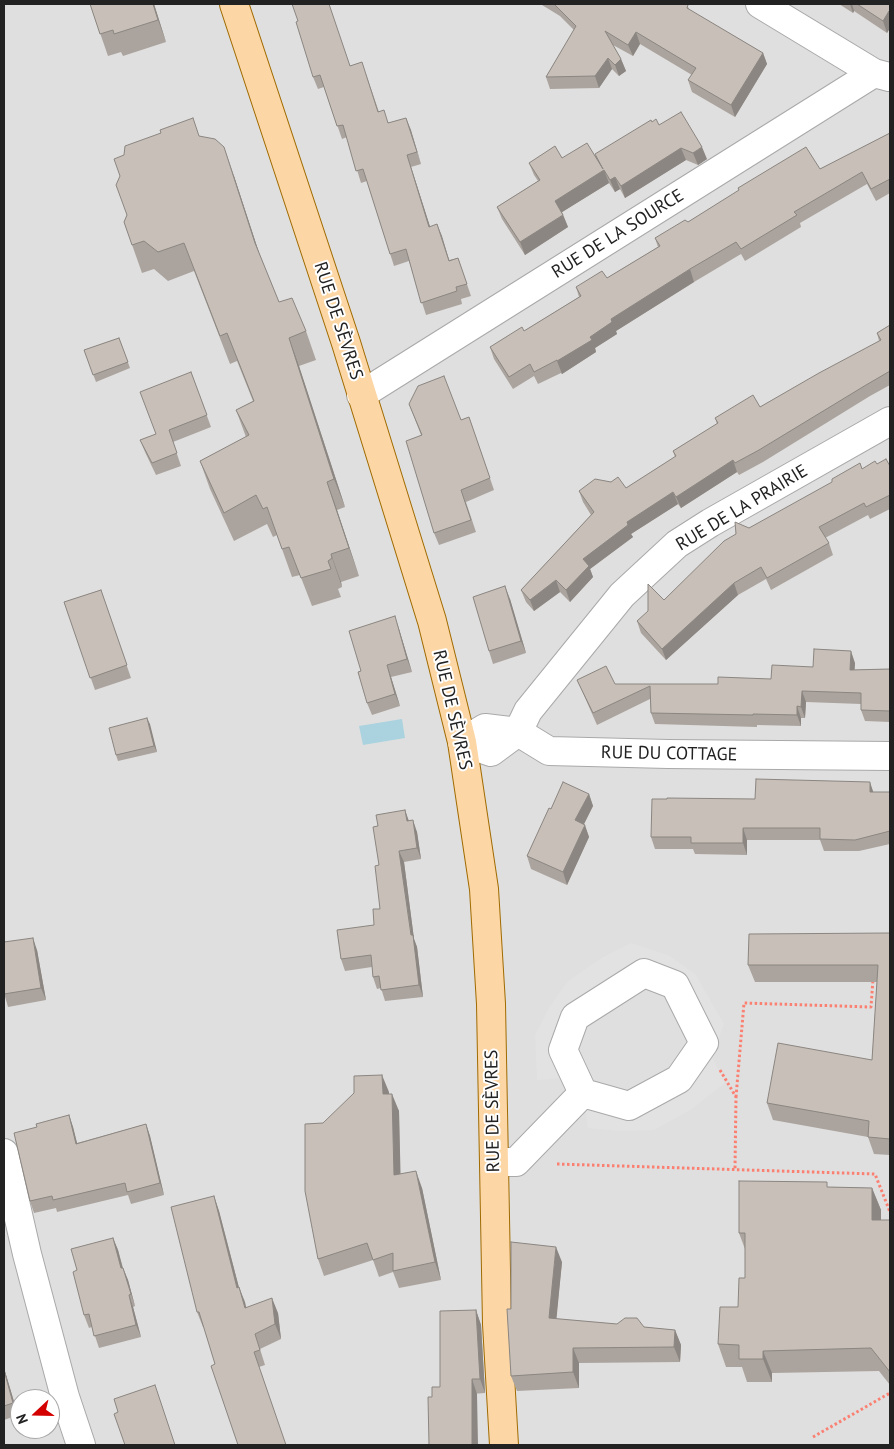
<!DOCTYPE html>
<html>
<head>
<meta charset="utf-8">
<style>
	body { margin:0 }
	#map { position:relative; width:894px; height:1449px; overflow:hidden; background:#f2efe9; font-family:"PT Sans",sans-serif }
	canvas { display:block }
	.frame { position:absolute; inset:0; border:5px solid #222; pointer-events:none }
	.north { position:absolute; left:10px; top:1389px; width:50px; height:50px; box-sizing:border-box; background:#fff; border:1px solid #a7a7a7; border-radius:50%; rotate:249deg; font-size:14px; font-weight:700; line-height:20px; text-align:center; color:#222 }
	.north::after { content:''; display:block; margin:auto; width:18px; height:22px; background:#d40000; clip-path:polygon(50% 0,100% 100%,50% 72%,0 100%) }
</style>
</head>
<body>
<div id="map">
<canvas width="894" height="1449"></canvas>
<div class="frame"></div>
<div class="north">N</div>
</div>
<script>
const g = document.querySelector('canvas').getContext('2d');
g.lineJoin = 'round';
function fillPath(path, color) { g.fillStyle = color; g.fill(path, 'evenodd'); }
const poly = rows => new Path2D(rows.map(r => 'M' + r).join(''));
function stroke(path, color, width, dash) { g.strokeStyle = color; g.lineWidth = width; g.lineCap = dash ? 'butt' : 'round'; g.setLineDash(dash || []); g.stroke(path); }
function label(font, color, halo, rows, align = 'center') {
  g.font = font + ' "PT Sans",sans-serif'; g.lineWidth = 4; g.setLineDash([]); g.textBaseline = 'middle'; g.strokeStyle = halo; g.fillStyle = color; for (const [text, x, y, turn = 0] of rows) {
    g.save(); g.translate(x, y); g.rotate((+turn || 0) * Math.PI / 180); g.textAlign = isNaN(turn) ? turn : align; if (halo) g.strokeText(text, 0, 0); g.fillText(text, 0, 0); g.restore();
  }
}
fillPath(poly([
	[4,4,890,4,890,1445,4,1445],
	[20,1399,50,1399,50,1429,20,1429]
]), '#e0dfdf');
fillPath(poly([
	[631,943,670,956,696,975,724,1024,712,1057,725,1083,692,1109,654,1130,619,1131,588,1128,583,1093,629,1106,704,1044,675,985,644,973,575,1017,576,1077,537,1080,535,1035,550,1006,568,981,603,957]
]), '#e2e2e2');
fillPath(poly([
	[402,719,405,738,363,745,359,726]
]), '#aad3df');
const minor = poly([
	[760,4,874,73,889,77],
	[361,395,874,73],
	[462,742,491,752,518,732,528,711,622,595,677,544,710,523,890,421],
	[462,742,485,728,518,732,549,751,668,754,890,756],
	[4,1153,27,1254,65,1397,81,1445],
	[494,1162,516,1162,583,1093,629,1106,679,1079,704,1043,675,985,644,973,575,1017,563,1050,583,1093]
]);
const major = poly([
	[234,4,346,343,432,621,462,742,484,889,491,1004,497,1324,504,1445]
]);
stroke(minor, '#a9a9a9', 30);
stroke(major, '#a06b00', 30);
stroke(poly([
	[720,1070,736,1097,735,1169],
	[736,1097,744,1003,871,1007,873,979],
	[557,1164,875,1174,890,1212],
	[813,1437,890,1393]
]), '#fa8072', 3, [2.5, 2.5]);
stroke(minor, '#fff', 28);
stroke(major, '#fcd6a4', 28);
fillPath(poly([
	[90,4,154,4,166,42,123,56,121,52,108,56],
	[541,4,686,4,690,10,763,53,767,64,735,117,692,92,688,80,692,75,640,44,633,56,613,45,621,59,626,71,619,76,612,69,599,88,550,89,546,77,574,30,560,16,542,5],
	[839,4,890,4,890,28,887,33,854,11,853,13],
	[350,66,366,74,379,112,389,123,406,118,421,164,411,167,430,227,437,224,449,260,458,258,471,296,461,299,462,304,426,315,409,261,394,266,367,181,361,183,347,137,342,139,324,87,318,89,313,77],
	[652,122,659,125,707,159,698,165,686,160,625,198,620,189,615,192,609,183,562,212,568,227,525,255,502,219,497,207,538,181,534,175,529,163,562,158,595,156],
	[161,133,200,136,234,176,260,256,279,302,306,331,316,360,299,366,345,507,337,510,359,576,341,582,342,587,338,589,341,597,312,606,300,575,292,577,277,535,273,537,267,524,234,541,210,489,200,461,246,437,236,410,253,401,237,361,230,364,194,271,168,281,154,269,142,273,124,222,127,215,120,176,124,155],
	[890,133,890,193,876,201,867,184,800,223,801,227,745,261,741,254,694,282,616,331,617,334,595,348,596,352,562,374,561,373,538,384,534,376,513,389,494,359,490,347,524,331,579,297,576,287,607,278,658,247,655,238,688,222,739,191,738,188,820,169],
	[890,325,890,385,870,396,763,462,739,475,737,472,681,508,678,504,631,534,633,537,590,569,593,577,570,602,560,592,534,611,526,602,521,590,591,515,583,502,579,491,626,488,675,457,673,451,717,424,715,418,760,407,879,341,877,333],
	[119,338,130,368,96,382,84,350],
	[191,372,211,427,173,442,181,466,156,475,145,452,140,440,156,434],
	[409,404,461,420,469,417,494,490,466,502,476,532,439,545,434,533,421,435],
	[877,464,890,466,890,509,870,519,868,515,825,538,829,543,833,555,771,590,766,579,738,595,666,660,641,633,637,621,664,600,749,528,862,469],
	[101,590,131,678,95,690,64,602],
	[510,599,526,653,493,664,489,651],
	[399,629,412,672,391,677,400,706,372,715,367,703],
	[855,663,854,670,890,669,890,722,865,721,861,710,861,704,806,702,805,718,801,718,801,726,757,725,757,727,655,724,651,713,650,699,597,725,582,691,577,680,615,684,718,684,771,679,813,667],
	[147,718,157,752,118,761,116,755],
	[873,792,890,792,890,844,859,851,824,851,820,840,747,840,747,855,695,854,693,849,655,849,651,837,755,799],
	[589,794,593,806,584,824,589,837,567,885,531,869,527,856,551,809],
	[405,810,409,821,417,832,421,859,404,862,414,939,417,947,423,997,385,1001,381,988,377,989,373,977,372,967,345,971,341,959,374,925,380,909,378,826],
	[890,933,890,1155,874,1154,868,1137,773,1120,767,1103,872,1060,877,982,755,982,748,965],
	[37,950,46,1000,8,1007,4,993],
	[389,1092,389,1094,399,1111,400,1174,422,1188,441,1280,399,1288,393,1272,379,1277,373,1260,324,1276,318,1259,323,1123],
	[69,1115,73,1127,77,1143,146,1124,150,1136,164,1195,131,1204,128,1195,57,1212,56,1208,34,1213,30,1201,37,1127],
	[829,1187,872,1188,881,1210,881,1220,890,1220,890,1385,879,1371,772,1373,772,1382,747,1382,742,1367,726,1367,718,1344,738,1307,745,1278,745,1249,739,1233],
	[214,1196,219,1211,239,1288,239,1287,246,1308,278,1313,281,1339,260,1349,265,1365,259,1367,215,1364,204,1327,203,1327,197,1312],
	[113,1238,118,1250,123,1268,128,1280,135,1306,133,1307,141,1337,99,1348,92,1327,89,1328,84,1315,77,1270],
	[562,1262,556,1319,675,1330,681,1345,680,1362,579,1363,579,1388,517,1391,511,1376,511,1309],
	[476,1310,481,1325,485,1393,432,1397,440,1387],
	[4,1368,18,1415,4,1420]
]), '#aba49e');
fillPath(poly([
	[153,4,154,4,166,42,158,20],
	[850,4,852,4,854,11,853,13],
	[889,11,890,14,890,28,887,33,883,21],
	[636,32,640,44,633,56,628,45],
	[763,53,767,64,735,117,731,105],
	[608,58,612,69,599,88,595,76],
	[621,59,626,71,619,76,615,65],
	[406,118,411,130,421,164,417,152],
	[224,147,234,176,265,271,255,243],
	[702,147,707,159,698,165,693,153],
	[681,148,686,160,625,198,621,186],
	[407,155,411,167,434,239,429,227],
	[604,170,609,183,559,214,555,201],
	[615,177,620,189,615,192,610,180],
	[563,215,568,227,525,255,520,242],
	[437,224,442,236,453,273,449,261],
	[690,269,694,282,616,331,617,334,595,348,596,352,562,374,557,361,590,337,611,319],
	[289,338,299,366,345,507,334,479],
	[733,460,737,472,681,508,676,497],
	[327,482,337,510,359,576,349,548],
	[673,492,678,504,631,534,633,537,590,569,593,577,570,602,566,590,583,559,627,522],
	[331,554,341,582,342,587,332,558],
	[556,580,560,592,534,611,530,600],
	[734,583,738,595,666,660,662,649],
	[505,586,510,599,526,653,521,641],
	[395,616,399,629,412,672,407,659],
	[851,651,855,663,854,682,850,670],
	[387,665,391,677,400,706,395,694],
	[802,691,806,702,805,718,801,707],
	[797,706,801,718,801,726,797,715],
	[147,718,150,724,157,752,154,746],
	[870,782,874,794,870,792],
	[589,794,593,806,580,832,575,820],
	[405,810,409,822,407,821],
	[413,820,417,832,421,859,417,848],
	[585,825,589,837,567,885,563,872],
	[743,828,747,840,747,855,743,843],
	[399,851,404,862,414,939,417,947,423,997,419,985],
	[33,938,37,950,46,1000,41,988],
	[382,1075,389,1092,389,1112,383,1094],
	[392,1094,399,1111,401,1192,394,1175],
	[69,1115,73,1127,80,1155,76,1144],
	[146,1124,150,1136,164,1195,160,1183],
	[416,1171,422,1188,441,1280,435,1262],
	[872,1188,881,1210,881,1243,872,1220],
	[214,1196,219,1211,243,1303,237,1288],
	[113,1238,118,1250,126,1281,121,1268],
	[556,1247,562,1262,555,1334,549,1318],
	[123,1268,128,1280,135,1306,131,1294],
	[239,1287,245,1302,250,1323,245,1308],
	[129,1295,133,1307,141,1337,136,1325],
	[272,1298,278,1313,281,1339,275,1324],
	[476,1310,481,1325,485,1393,480,1379],
	[675,1330,681,1345,680,1362,674,1347],
	[573,1348,579,1363,579,1388,573,1372],
	[763,1351,772,1373,772,1382,763,1359],
	[4,1368,18,1415,13,1403,4,1370],
	[472,1379,477,1394,478,1445,472,1445]
]), '#8b8681');
const building = poly([
	[90,4,153,4,158,20,114,34,113,30,100,34,90,4],
	[292,4,329,4,350,66,362,62,378,112,384,110,388,123,406,118,417,152,407,155,429,227,437,224,449,261,458,258,467,284,456,287,457,291,421,303,406,249,390,254,363,169,356,171,343,125,337,126,320,75,313,77,296,22,298,21,292,4],
	[554,4,686,4,688,5,687,8,763,53,731,105,688,80,696,68,636,32,628,45,605,31,621,59,615,65,608,58,595,76,546,77,576,26,554,4],
	[857,4,890,4,890,12,889,11,883,21,857,4],
	[681,112,702,147,693,153,681,148,621,186,615,177,610,180,604,170,555,201,563,215,520,242,497,207,540,180,529,163,555,146,562,158,587,143,603,169,595,154,651,120,652,122,656,119,659,125,681,112],
	[193,118,199,136,215,139,224,147,255,243,279,302,292,298,306,331,289,338,334,479,327,482,349,548,331,554,332,558,328,561,331,569,301,578,289,547,282,549,267,507,263,509,256,495,224,513,200,461,249,435,236,410,254,401,227,333,220,336,184,243,158,252,144,241,132,245,124,222,127,215,116,185,120,176,114,159,124,155,125,146,161,133,160,130,193,118],
	[890,133,890,179,871,189,862,172,794,212,797,215,741,249,736,242,690,269,611,319,612,322,590,337,592,340,557,361,557,360,534,372,530,364,509,377,490,347,522,327,524,331,581,296,576,287,602,271,607,278,660,246,655,238,685,220,688,222,739,190,738,188,806,147,820,169,890,133],
	[890,325,890,371,866,385,759,450,735,463,733,460,676,497,673,492,627,522,628,525,583,559,589,566,566,590,556,580,530,600,521,590,594,512,579,491,595,479,611,482,618,477,626,488,676,456,673,451,718,423,715,418,753,395,760,407,819,373,881,340,877,333,890,325],
	[119,338,128,362,93,375,84,350,119,338],
	[191,372,207,415,169,430,177,453,152,463,140,440,156,434,140,392,191,372],
	[444,376,461,420,469,417,490,478,461,490,471,520,434,533,406,441,422,435,409,404,418,386,444,376],
	[886,459,890,466,890,495,866,507,864,503,819,527,829,543,767,578,761,567,734,583,662,649,637,621,648,611,648,584,664,600,724,541,736,534,735,522,749,528,832,482,832,479,860,463,862,469,875,461,877,464,886,459],
	[505,586,521,641,489,651,473,597,505,586],
	[101,590,127,665,90,678,64,602,101,590],
	[395,616,407,659,387,665,395,694,367,703,358,672,361,671,349,631,395,616],
	[814,649,851,651,850,670,890,669,890,711,861,710,861,693,802,691,801,707,797,706,797,715,753,714,753,715,651,713,650,686,593,713,577,680,606,666,615,684,718,684,718,677,771,679,772,665,813,667,814,649],
	[147,718,154,746,116,755,109,728,147,718],
	[756,779,870,782,870,792,890,792,890,831,855,840,820,839,820,828,743,828,743,843,691,843,691,837,651,837,652,799,667,799,667,798,755,799,756,779],
	[563,782,589,794,575,820,585,825,563,872,527,856,549,808,551,809,563,782],
	[405,810,407,821,413,820,417,848,399,851,411,935,413,935,419,985,381,990,379,976,373,977,371,955,341,959,337,930,374,925,373,909,380,909,375,866,379,865,373,827,378,826,376,815,405,810],
	[890,933,890,1139,868,1137,869,1121,767,1103,778,1043,872,1060,878,965,748,965,749,934,890,933],
	[33,938,41,988,4,994,4,942,33,938],
	[382,1075,383,1094,392,1094,394,1175,416,1171,435,1262,393,1271,393,1253,373,1260,367,1243,318,1259,305,1191,305,1124,323,1123,354,1093,354,1076,382,1075],
	[69,1115,76,1144,146,1124,160,1183,127,1192,125,1183,53,1200,52,1196,30,1201,14,1133,37,1127,36,1124,69,1115],
	[739,1181,827,1182,827,1187,872,1188,872,1220,890,1220,890,1372,871,1348,763,1351,763,1359,739,1359,739,1345,718,1344,720,1307,738,1307,739,1278,745,1278,745,1233,739,1233,739,1181],
	[214,1196,237,1288,239,1287,245,1308,272,1298,275,1324,255,1334,260,1350,254,1352,286,1445,238,1445,211,1366,215,1364,199,1312,197,1312,171,1207,214,1196],
	[113,1238,121,1268,123,1268,131,1294,129,1295,136,1325,94,1336,89,1314,84,1315,73,1272,77,1270,71,1249,113,1238],
	[511,1242,556,1247,549,1318,617,1324,625,1318,637,1318,644,1327,675,1330,674,1347,573,1348,573,1372,511,1376,507,1309,511,1309,511,1242],
	[476,1310,480,1379,472,1379,472,1445,429,1445,428,1397,432,1397,432,1387,440,1387,440,1311,476,1310],
	[4,1370,13,1403,4,1406,4,1370],
	[155,1385,175,1445,125,1445,114,1414,118,1412,114,1399,155,1385]
]);
fillPath(building, '#c7bfb8');
stroke(building, '#8b8681', 1);
label('18px', '#222', '#fff', [
	["RUE DE LA SOURCE",618,234,-32],
	["RUE DE SÈVRES",338,321,72],
	["RUE DE LA PRAIRIE",742,508,-31],
	["RUE DE SÈVRES",452,710,77],
	["RUE DU COTTAGE",669,754,1],
	["RUE DE SÈVRES",493,1111,-91]
]);
</script>
</body>
</html>
